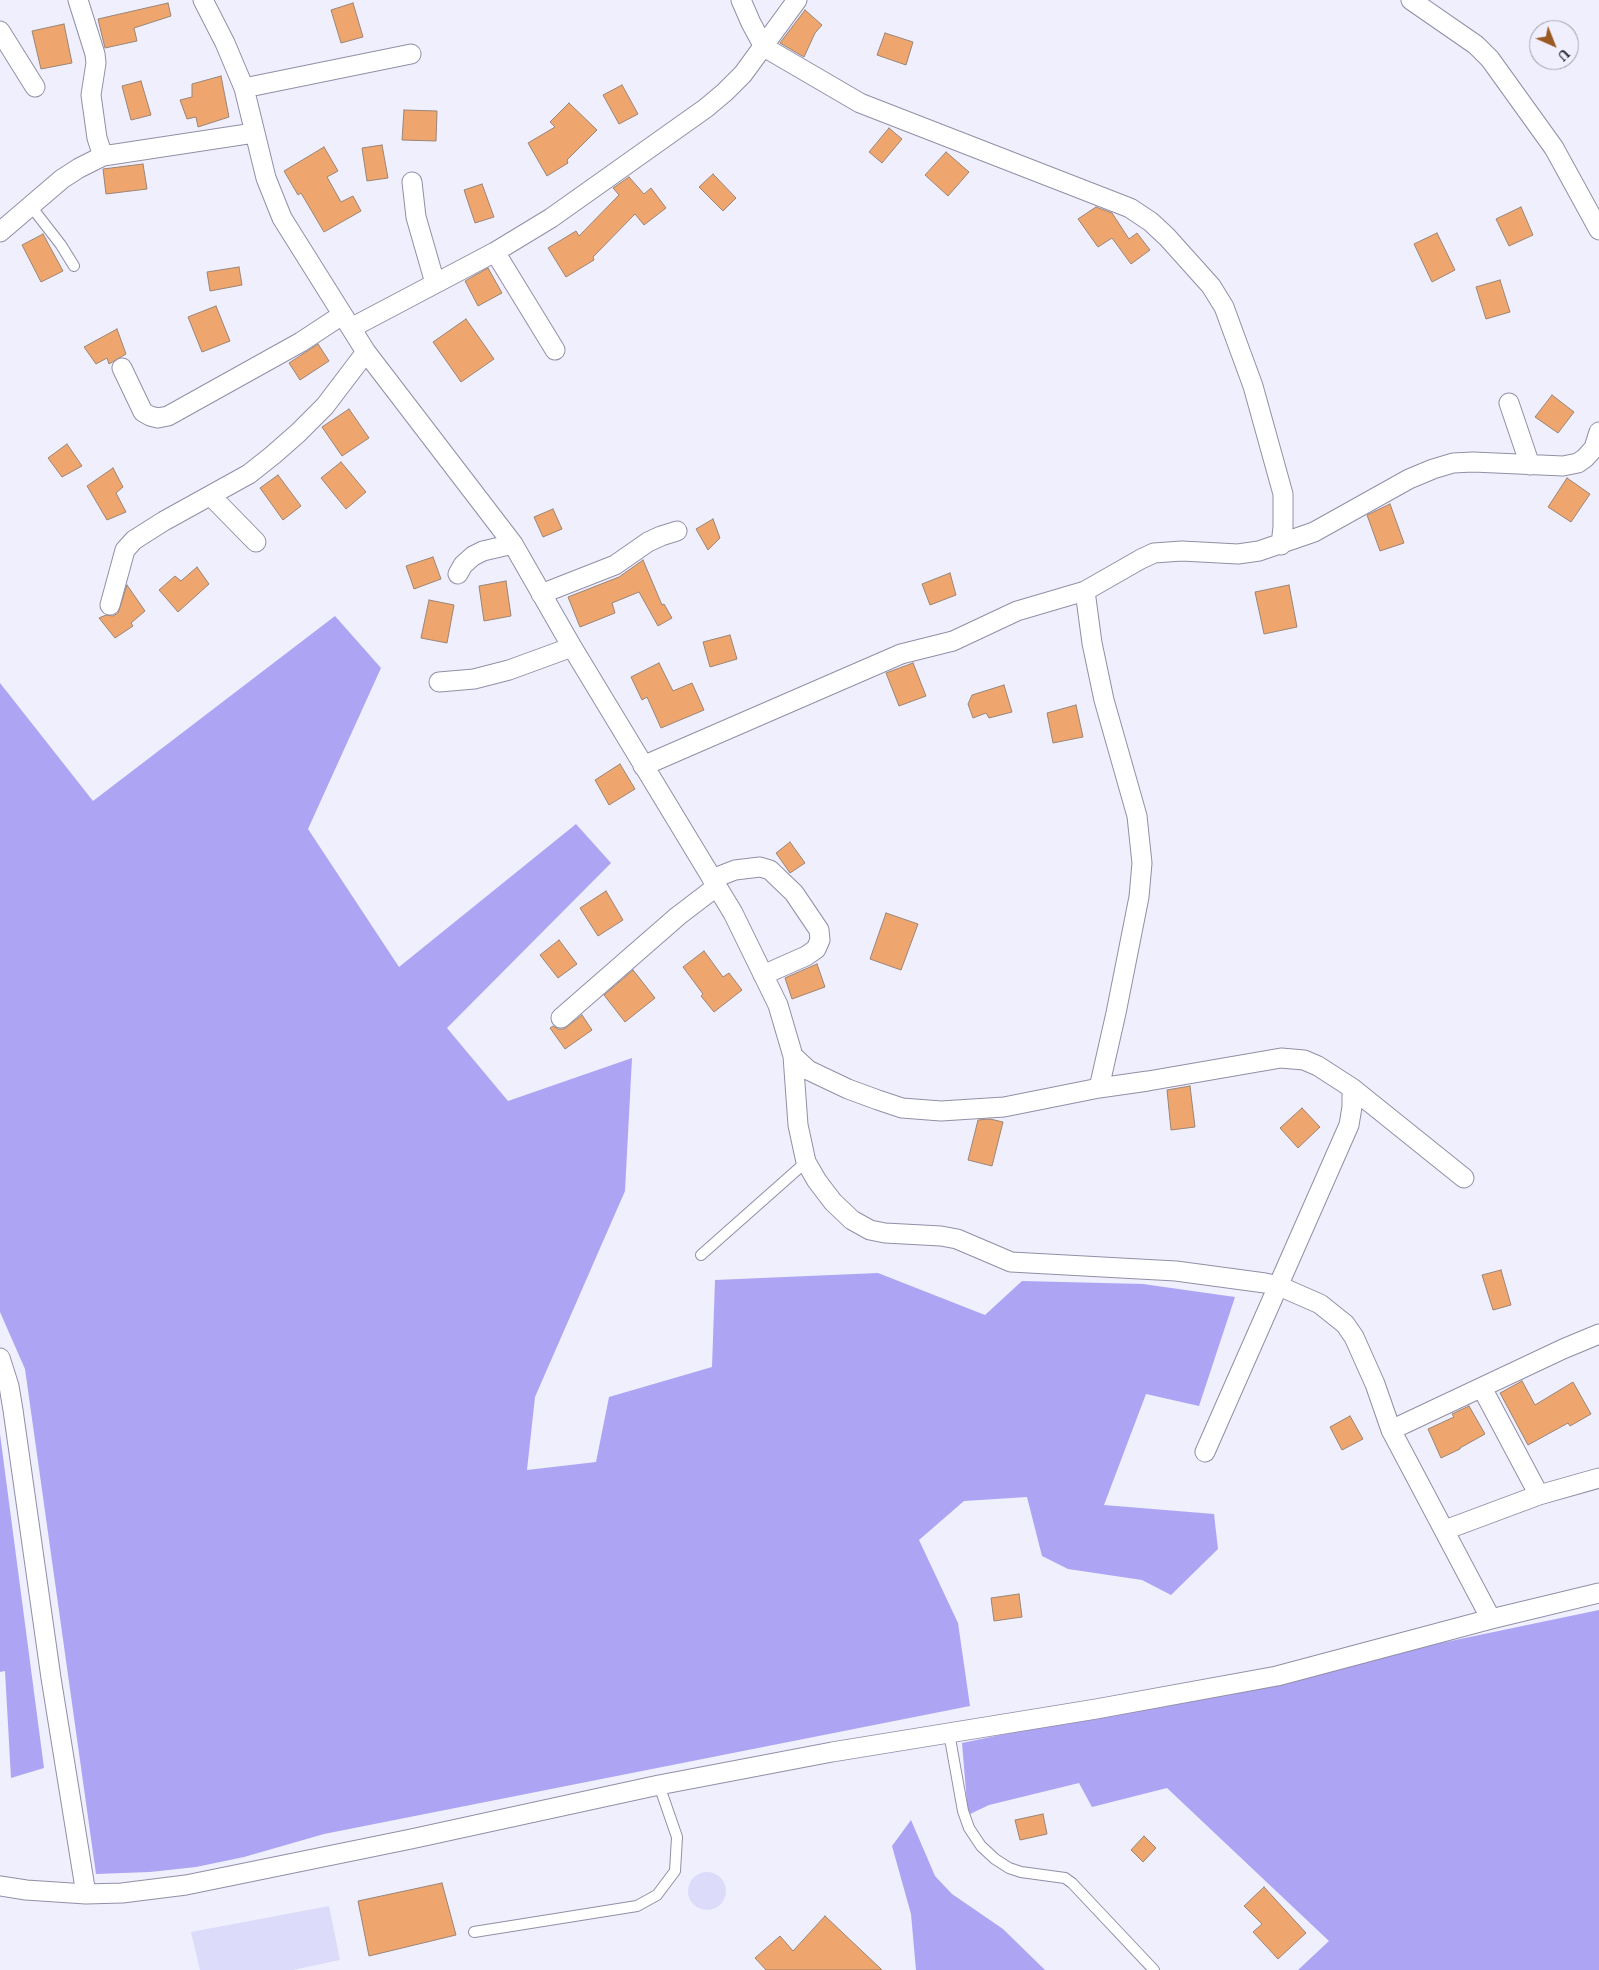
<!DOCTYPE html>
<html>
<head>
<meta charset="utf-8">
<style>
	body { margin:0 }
	#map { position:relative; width:1599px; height:1970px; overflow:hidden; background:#f0effe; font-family:"PT Serif",serif }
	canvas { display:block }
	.north { position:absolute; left:1529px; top:20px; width:50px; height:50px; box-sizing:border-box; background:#f0effe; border:1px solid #9f9eab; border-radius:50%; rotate:136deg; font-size:14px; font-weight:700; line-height:20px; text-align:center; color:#26252e }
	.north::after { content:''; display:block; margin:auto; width:18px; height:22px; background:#9a5a23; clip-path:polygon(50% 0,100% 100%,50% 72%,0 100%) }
</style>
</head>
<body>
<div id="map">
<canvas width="1599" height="1970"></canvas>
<div class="north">U</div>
</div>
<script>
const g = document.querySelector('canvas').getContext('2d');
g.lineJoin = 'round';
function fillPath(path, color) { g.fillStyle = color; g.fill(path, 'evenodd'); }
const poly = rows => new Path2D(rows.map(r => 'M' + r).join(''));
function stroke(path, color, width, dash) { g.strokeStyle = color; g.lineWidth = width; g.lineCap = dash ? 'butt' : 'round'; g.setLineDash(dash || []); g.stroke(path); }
fillPath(poly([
	'688 1891a19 19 0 1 1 38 0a19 19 0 1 1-38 0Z',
	[329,1906,340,1960,293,1970,200,1970,191,1932]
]), '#dddbfa');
fillPath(poly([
	[335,616,381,668,308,829,399,967,576,824,611,863,447,1028,508,1101,632,1058,625,1191,535,1397,527,1470,596,1462,609,1397,712,1367,715,1280,878,1273,985,1315,1022,1281,1143,1284,1235,1297,1199,1406,1146,1394,1104,1505,1214,1514,1218,1549,1171,1595,1142,1580,1068,1569,1042,1556,1027,1497,964,1501,919,1540,958,1623,970,1706,324,1834,244,1857,196,1867,150,1872,96,1874,25,1369,0,1312,0,683,93,801],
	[0,1434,44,1768,11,1778,5,1671,0,1672],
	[1599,1610,1599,1970,1298,1970,1329,1941,1167,1788,1092,1807,1079,1783,989,1805,968,1815,962,1743],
	[911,1820,935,1876,952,1894,1003,1929,1045,1970,916,1970,911,1914,892,1846]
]), '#aea4f4');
const building = poly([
	[168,3,171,16,134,28,137,41,105,48,98,19,168,3],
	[353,3,363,37,341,43,331,10,353,3],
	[805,10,822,25,815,33,804,57,780,43,805,10],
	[64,24,72,63,41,69,32,31,64,24],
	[885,33,913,42,906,65,877,55,885,33],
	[221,76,229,117,198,127,196,117,187,119,180,100,192,97,192,84,221,76],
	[141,81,151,115,131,120,122,86,141,81],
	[622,85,638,114,619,124,603,95,622,85],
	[569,103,597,130,567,160,568,163,547,176,528,143,555,127,550,122,569,103],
	[404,110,437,111,436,141,402,140,404,110],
	[889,128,902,139,882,163,869,152,889,128],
	[382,145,388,178,367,181,362,148,382,145],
	[324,147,338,171,327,177,341,202,353,196,361,211,324,232,301,193,298,195,284,171,324,147],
	[946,152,969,172,948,196,925,175,946,152],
	[143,164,147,189,106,194,103,169,143,164],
	[713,174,736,198,723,211,699,187,713,174],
	[629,177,644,194,651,188,666,208,644,225,635,214,593,257,594,260,566,277,548,248,576,231,579,236,619,195,613,188,629,177],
	[482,184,494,217,475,223,464,190,482,184],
	[1096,207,1112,213,1129,239,1137,233,1150,250,1131,264,1112,238,1098,247,1078,219,1096,207],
	[1521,207,1533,235,1509,246,1496,219,1521,207],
	[1437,233,1455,270,1432,282,1414,244,1437,233],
	[43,234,63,271,41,282,22,245,43,234],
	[239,267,242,285,210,291,207,272,239,267],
	[488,268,502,293,478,306,465,281,488,268],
	[1500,280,1510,312,1486,319,1476,287,1500,280],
	[216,306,230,341,202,352,188,317,216,306],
	[466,319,494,359,461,382,433,342,466,319],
	[117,329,126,354,109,364,107,358,96,364,84,347,117,329],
	[318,344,329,361,300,380,289,363,318,344],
	[1552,395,1574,412,1558,433,1535,417,1552,395],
	[349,409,369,438,342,456,322,427,349,409],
	[67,444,82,466,62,477,48,458,67,444],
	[341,462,366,492,346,509,321,478,341,462],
	[113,468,123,487,116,493,126,512,107,520,87,486,113,468],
	[278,475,301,506,283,520,260,488,278,475],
	[1567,478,1590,494,1571,522,1548,507,1567,478],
	[1390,504,1404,543,1380,551,1367,515,1390,504],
	[553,509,562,529,543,537,534,517,553,509],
	[713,519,720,538,708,550,696,529,713,519],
	[433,557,441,579,414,589,406,566,433,557],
	[643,560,662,605,664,604,672,618,658,626,639,592,612,603,615,613,580,627,568,597,619,577,643,560],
	[197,567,209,584,178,612,159,590,175,576,181,581,197,567],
	[950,573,956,595,930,605,922,584,950,573],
	[506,581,511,616,484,621,479,586,506,581],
	[127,585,145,611,131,623,133,626,115,638,99,618,106,615,113,616,118,613,127,585],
	[1289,585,1297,627,1264,634,1255,592,1289,585],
	[429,600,454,605,447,643,421,638,429,600],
	[730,635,737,659,710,667,703,642,730,635],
	[659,663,673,691,692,683,704,710,661,728,647,697,642,700,631,677,659,663],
	[913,663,926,696,899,706,886,673,913,663],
	[1004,685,1012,712,989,718,986,713,973,718,968,704,972,695,1004,685],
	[1076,705,1083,737,1053,743,1047,713,1076,705],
	[620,764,635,789,609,805,595,780,620,764],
	[790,842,805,863,790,873,776,853,790,842],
	[606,891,623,920,598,936,580,908,606,891],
	[886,913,918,924,901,970,870,959,886,913],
	[559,940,577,964,558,978,540,955,559,940],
	[704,951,723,977,729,973,742,990,714,1012,701,996,703,994,683,967,704,951],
	[817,964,825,987,792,999,785,978,817,964],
	[633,970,655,998,625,1022,604,995,633,970],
	[582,1015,592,1030,565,1049,550,1028,553,1026,558,1029,564,1029,582,1015],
	[1190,1086,1195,1127,1171,1130,1167,1090,1190,1086],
	[1302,1108,1320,1127,1298,1148,1280,1128,1302,1108],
	[990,1119,1003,1122,992,1166,968,1160,978,1120,990,1119],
	[1501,1270,1511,1305,1493,1310,1482,1275,1501,1270],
	[1522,1381,1535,1405,1573,1382,1591,1414,1570,1426,1568,1423,1528,1445,1500,1393,1522,1381],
	[1469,1406,1485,1434,1460,1448,1460,1449,1441,1458,1428,1429,1454,1417,1452,1414,1469,1406],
	[1350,1416,1363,1439,1342,1450,1330,1427,1350,1416],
	[1019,1594,1022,1617,994,1621,991,1598,1019,1594],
	[1043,1814,1047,1834,1020,1840,1015,1820,1043,1814],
	[1144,1836,1156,1848,1143,1862,1131,1850,1144,1836],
	[442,1883,456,1935,369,1956,358,1901,442,1883],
	[1264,1887,1306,1933,1278,1959,1253,1932,1262,1924,1244,1906,1264,1887],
	[825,1916,882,1970,766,1970,755,1958,780,1936,793,1951,825,1916]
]);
fillPath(building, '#efa56e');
stroke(building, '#9a8576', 1);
const lane = poly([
	[30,205,61,245,74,266],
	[701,1255,806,1162],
	[949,1733,963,1811,969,1828,981,1846,995,1859,1009,1868,1021,1872,1065,1878,1072,1883,1154,1970],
	[474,1932,637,1906,657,1895,675,1871,677,1837,659,1785]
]);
const street = poly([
	[78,0,95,54,96,63,91,95,97,138,103,156],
	[203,0,225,43,244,88,266,178,282,218,366,352,513,544,572,647,733,913,778,1005,793,1056,798,1125,806,1162,817,1181,833,1202,852,1220,870,1230,885,1233,941,1236,957,1239,1011,1262,1176,1271,1265,1283,1279,1286,1320,1304,1345,1324,1354,1337,1375,1384,1391,1430,1491,1619],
	[741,0,751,23,764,47,860,103,1130,208,1151,222,1167,237,1211,286,1224,307,1253,386,1283,494,1283,527,1281,545],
	[1411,0,1476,45,1490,59,1554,148,1599,230],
	[0,31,35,87],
	[244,88,411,54],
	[412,182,416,217,435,283],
	[0,232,62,179,79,168,103,156,254,133],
	[495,252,555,350],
	[351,328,495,252,551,218,706,108,725,92,743,74,797,0],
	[122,368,143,412,150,416,158,418,168,416,301,342,342,315],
	[1509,403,1530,465],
	[211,496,256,542],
	[458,574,463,565,473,556,483,551,513,544],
	[1085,591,1092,643,1104,700,1137,816,1142,863,1139,897,1116,1013,1099,1088],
	[541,594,615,565,648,542,661,536,677,531],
	[110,605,125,550,134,540,164,521,249,474,273,455,298,433,325,406,366,352],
	[439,682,474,679,509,670,572,647],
	[643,766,901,654,953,641,1017,611,1085,591,1141,559,1154,553,1182,551,1238,554,1259,551,1314,532,1409,479,1433,469,1453,463,1473,462,1563,466,1578,463,1585,458,1594,448,1599,432],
	[712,879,735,870,760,867,770,870,794,893,819,930,820,940,816,949,806,956,763,975],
	[561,1018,678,916,716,887],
	[793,1056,808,1070,848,1089,878,1100,902,1108,941,1111,1004,1107,1099,1088,1148,1081,1281,1058,1304,1060,1318,1066,1352,1088,1352,1107,1349,1125,1205,1452],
	[1352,1088,1464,1178],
	[0,1358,9,1386,13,1410,51,1678,86,1894],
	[1482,1388,1539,1495],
	[1391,1430,1563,1349,1599,1334],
	[1445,1530,1539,1495,1599,1478],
	[0,1886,26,1890,86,1894,122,1893,186,1885,411,1839,659,1785,832,1752,1096,1709,1277,1676,1491,1619,1599,1593]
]);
stroke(lane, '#918fa6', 12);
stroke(street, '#918fa6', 21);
stroke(lane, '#fff', 10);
stroke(street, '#fff', 19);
</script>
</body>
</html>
